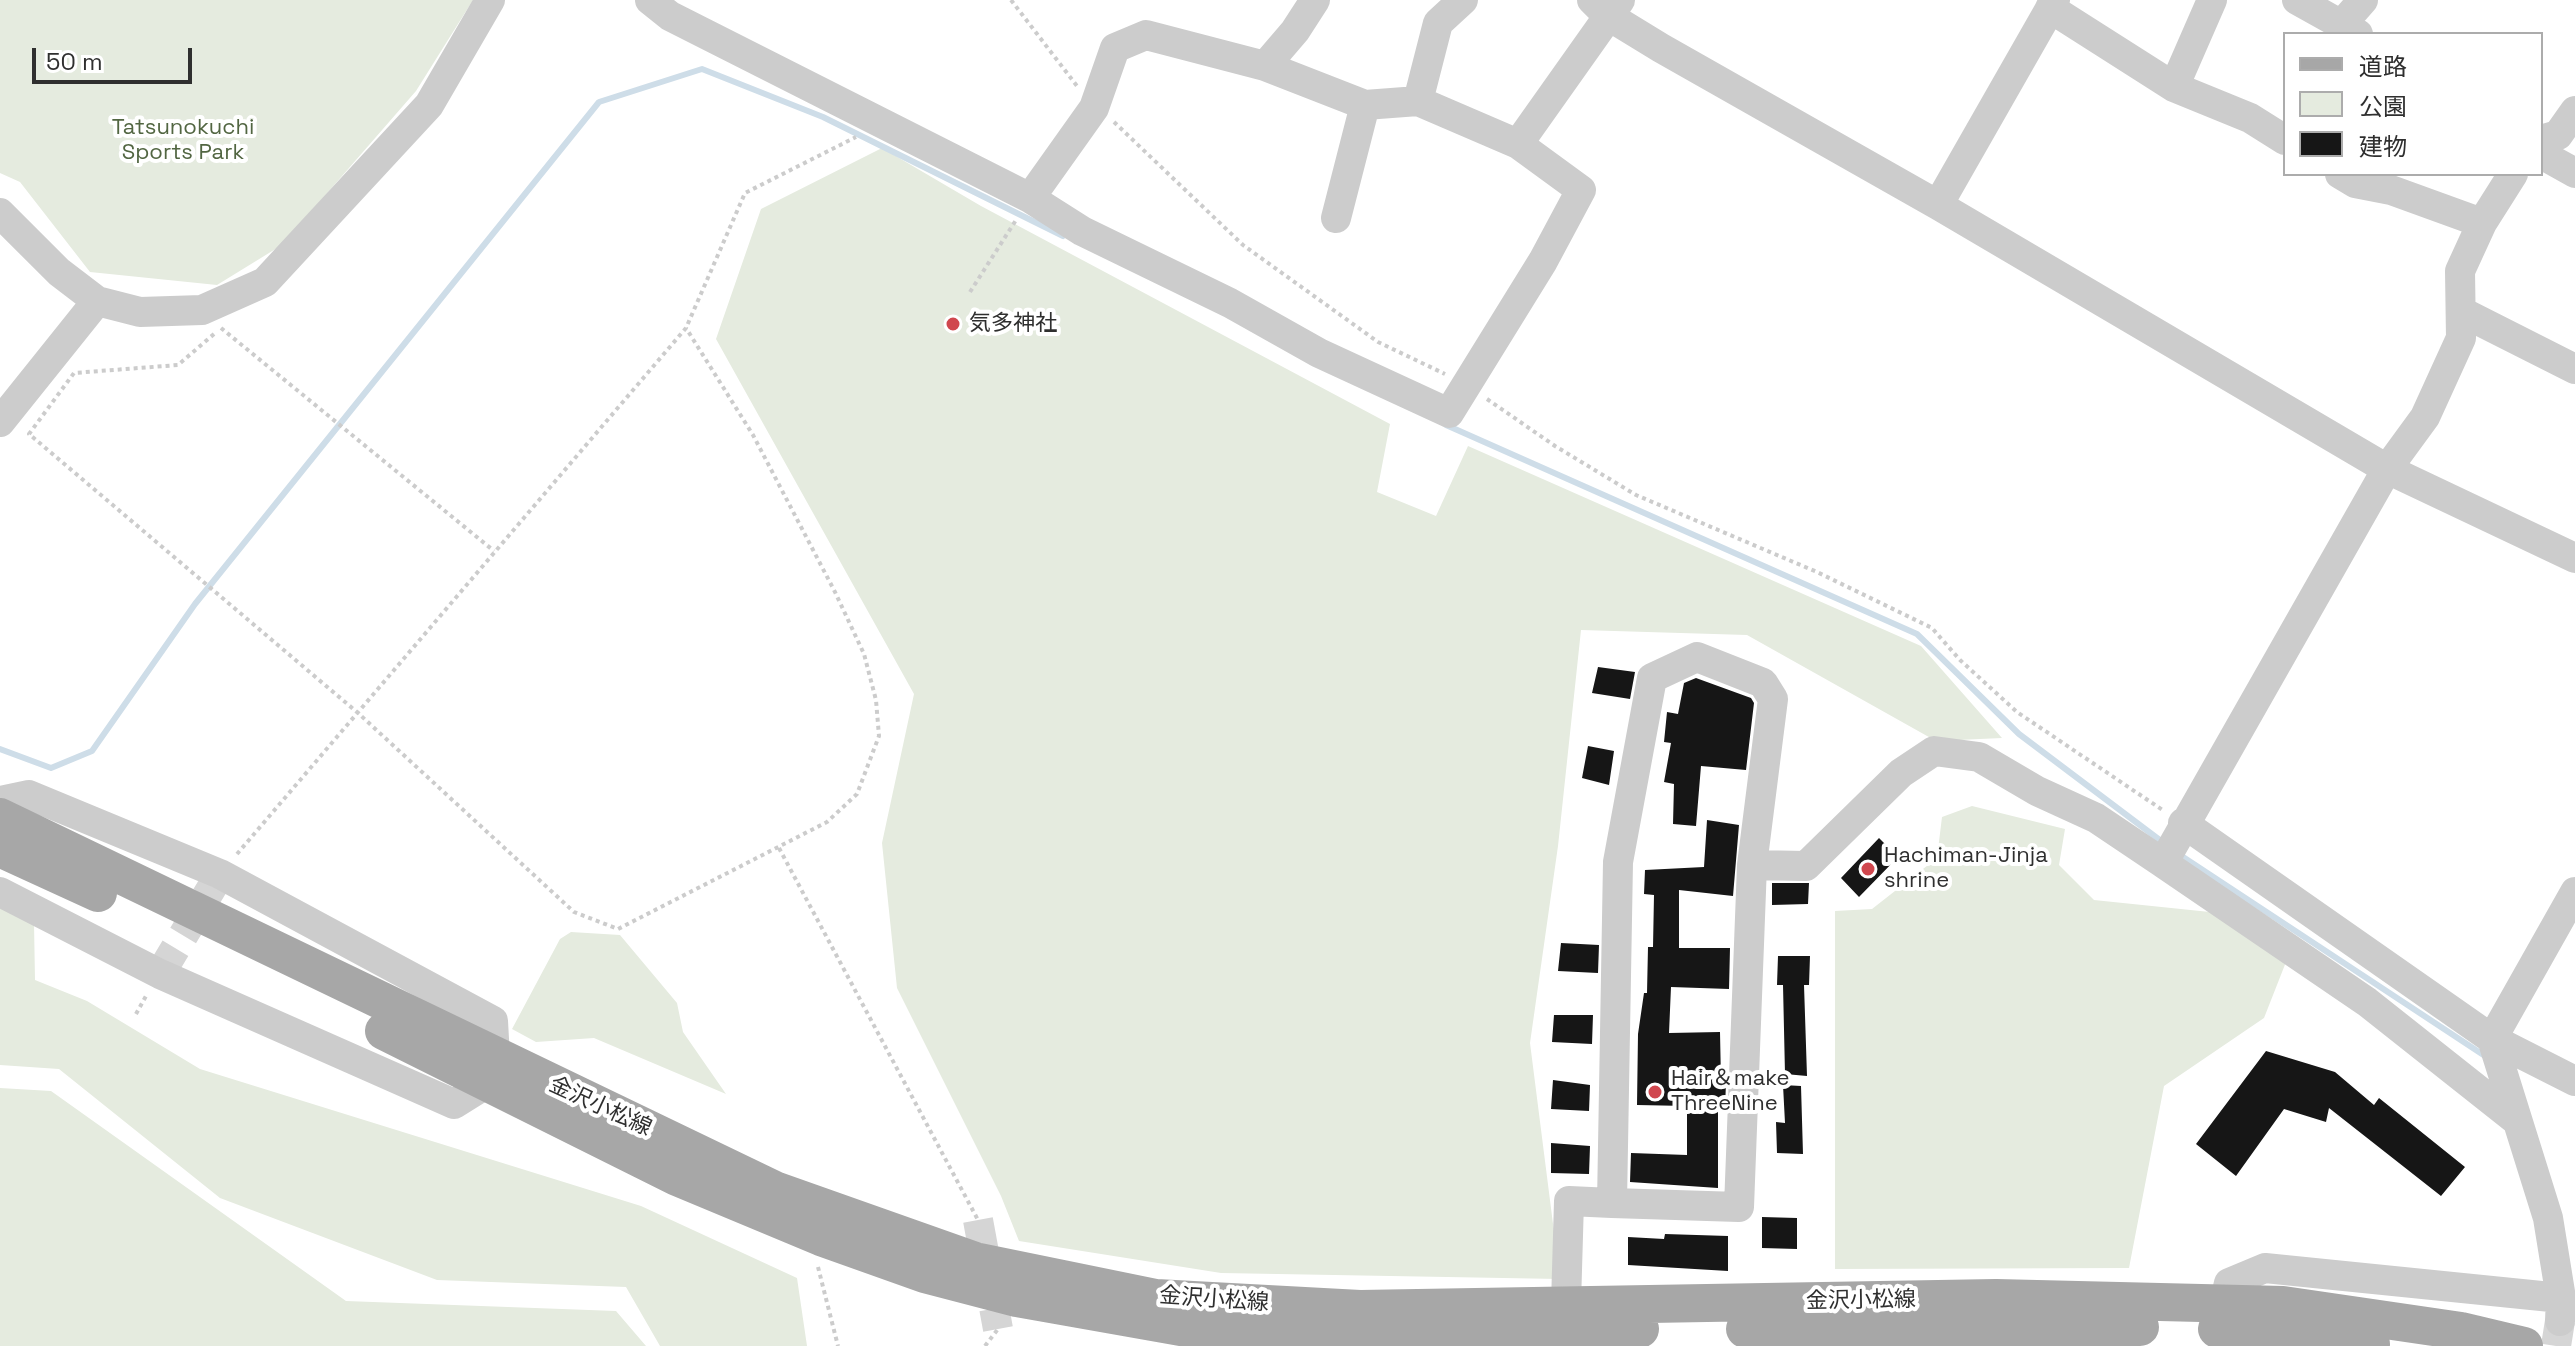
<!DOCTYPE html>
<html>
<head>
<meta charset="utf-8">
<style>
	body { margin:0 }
	#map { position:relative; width:2575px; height:1346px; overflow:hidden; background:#fff; font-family:"Space Grotesk","Noto Sans JP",sans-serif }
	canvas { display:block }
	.legend { position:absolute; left:2283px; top:32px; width:260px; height:144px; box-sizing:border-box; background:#fff; border:2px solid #acacac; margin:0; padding:10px 14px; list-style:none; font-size:24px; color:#2f2f2f }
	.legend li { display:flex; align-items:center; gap:16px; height:40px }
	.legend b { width:40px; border:2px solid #acacac }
	.scale { position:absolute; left:32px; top:48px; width:160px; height:36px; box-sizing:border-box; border:4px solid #2f2f2f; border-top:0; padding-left:10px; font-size:24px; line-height:28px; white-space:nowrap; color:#2f2f2f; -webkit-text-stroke:6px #fff; paint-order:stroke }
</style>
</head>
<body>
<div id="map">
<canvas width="2575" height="1346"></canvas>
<ul class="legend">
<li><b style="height:10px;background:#a7a7a7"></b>道路</li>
<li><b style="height:22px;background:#e5ebdf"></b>公園</li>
<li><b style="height:22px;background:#161616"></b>建物</li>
</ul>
<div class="scale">50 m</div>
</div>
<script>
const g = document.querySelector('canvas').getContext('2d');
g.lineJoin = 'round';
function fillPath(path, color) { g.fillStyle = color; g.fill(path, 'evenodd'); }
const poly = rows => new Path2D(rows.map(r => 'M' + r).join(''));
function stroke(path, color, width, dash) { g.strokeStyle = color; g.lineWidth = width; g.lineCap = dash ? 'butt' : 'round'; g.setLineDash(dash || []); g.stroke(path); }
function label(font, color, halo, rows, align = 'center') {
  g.font = font + ' "Space Grotesk","Noto Sans JP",sans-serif'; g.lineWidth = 8; g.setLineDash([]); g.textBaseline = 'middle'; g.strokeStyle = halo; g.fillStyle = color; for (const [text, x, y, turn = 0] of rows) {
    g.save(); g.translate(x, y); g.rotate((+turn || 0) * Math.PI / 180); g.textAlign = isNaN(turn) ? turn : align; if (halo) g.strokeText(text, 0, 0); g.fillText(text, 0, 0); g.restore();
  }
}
fillPath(poly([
	[0,0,473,0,416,91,282,245,217,285,90,272,20,182,0,173],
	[882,148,981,206,1390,424,1377,492,1436,516,1468,446,1921,646,2002,738,1936,741,1747,635,1581,630,1558,846,1530,1043,1560,1279,1221,1273,1019,1241,1001,1196,897,988,882,843,914,694,716,339,761,209],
	[1972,806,2065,829,2059,865,2094,900,2229,914,2286,962,2264,1018,2164,1086,2129,1268,1835,1269,1835,911,1872,909,1937,858,1942,817],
	[0,908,34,923,35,980,87,1001,200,1069,641,1206,797,1278,807,1346,660,1346,626,1287,437,1280,220,1198,59,1069,0,1065],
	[571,932,620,935,677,1003,683,1032,726,1094,594,1038,536,1042,512,1029,560,939],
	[0,1088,51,1091,346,1301,616,1311,646,1346,0,1346]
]), '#e5ebdf');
stroke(poly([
	[1446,425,1917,634,2019,734,2165,844],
	[0,749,51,768,92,751,195,604,599,102,702,69,823,117,1063,236],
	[2177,853,2485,1056]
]), '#cedde8', 6);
fillPath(poly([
	[1598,667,1635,672,1630,699,1592,693],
	[1696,678,1751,698,1754,703,1746,770,1701,766,1696,826,1673,824,1674,784,1664,782,1671,743,1664,742,1667,712,1678,714,1684,683],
	[1588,746,1614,751,1609,785,1582,778],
	[1707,820,1739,825,1733,896,1679,890,1679,948,1730,948,1729,989,1671,987,1669,1033,1720,1032,1721,1081,1726,1082,1725,1109,1718,1108,1718,1188,1630,1182,1631,1153,1687,1155,1687,1106,1637,1105,1638,1034,1644,993,1647,993,1648,947,1653,947,1654,895,1644,894,1645,870,1704,867],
	[1879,838,1898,857,1859,897,1841,878],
	[1772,883,1809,883,1808,904,1772,905],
	[1561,943,1599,945,1598,973,1558,971],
	[1778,956,1810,956,1809,985,1804,985,1807,1076,1785,1074,1783,985,1777,985],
	[1554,1015,1593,1015,1592,1044,1552,1042],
	[2266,1051,2335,1072,2374,1105,2379,1098,2465,1167,2441,1196,2329,1108,2326,1122,2284,1109,2236,1176,2196,1144],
	[1553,1080,1590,1085,1589,1111,1551,1109],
	[1783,1085,1801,1086,1803,1154,1777,1153,1776,1122,1785,1123],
	[1551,1143,1590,1146,1589,1174,1551,1173],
	[1762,1217,1797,1218,1797,1249,1762,1248],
	[1665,1234,1728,1236,1728,1271,1628,1265,1628,1237,1664,1239]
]), '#161616');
stroke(poly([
	[160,974,220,874],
	[978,1220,998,1329],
	[2556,1346,2560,1321]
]), '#d5d5d5', 30, [30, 15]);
stroke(poly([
	[1011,0,1077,86],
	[1114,122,1243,245,1378,342,1445,374],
	[970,292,1016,220],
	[221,328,494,551],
	[214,334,178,365,74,373,29,434,358,713,574,912,618,929,827,822,857,794,879,736,876,700,864,654,835,592,753,435,686,328],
	[1487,399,1555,446,1636,495,1817,572,1932,628,1960,660,2017,712,2164,811],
	[779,848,978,1220],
	[237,854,686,328,745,193,856,137],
	[136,1014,146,996],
	[818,1267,838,1346],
	[985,1346,998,1329]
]), '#ccc', 4, [4, 4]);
stroke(poly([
	[650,0,670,16,1030,198,1082,231,1230,303,1319,353,1449,413,1543,261,1581,190,1518,144,1620,0],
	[1592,0,1607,15,1661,48,1938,205,2387,469,2575,558],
	[2297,0,2358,34],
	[2050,8,2174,87,2250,118,2285,140],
	[2342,24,2363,0],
	[1265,66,1365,105,1418,101,1518,144],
	[2174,87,2212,0],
	[1418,101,1438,23,1463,0],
	[2541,140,2558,135,2575,111],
	[2541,154,2575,173],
	[2340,174,2355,183,2391,190,2482,223],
	[1030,198,1094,108,1115,48,1146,35,1265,66,1295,31,1315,0],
	[1938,205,2055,0],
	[0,213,59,272,97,301,140,312,202,310,265,282,429,105,490,0],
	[1336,218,1365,105],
	[2462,312,2575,369],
	[0,422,97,301],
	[0,801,29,795,220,874,493,1021,495,1057],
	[2183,823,2492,1039,2575,1081],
	[2163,863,2367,1002,2516,1120],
	[1752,865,1806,866,1901,773,1934,751,1979,757,2037,791,2096,818,2163,863,2387,469,2425,417,2461,338,2460,271,2482,223,2513,174],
	[0,892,160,974,454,1104,486,1084],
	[1566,1304,1569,1201,1612,1203,1739,1207,1752,865,1773,699,1763,683,1697,657,1652,678,1618,862,1612,1203],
	[2224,1304,2229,1283,2265,1268,2561,1298],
	[2560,1321,2561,1298,2548,1218,2492,1039,2575,892]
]), '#ccc', 30);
stroke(poly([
	[0,817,777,1191,975,1261,1156,1298,1360,1309,1996,1298,2283,1305,2461,1331,2524,1346],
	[0,848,98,893],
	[384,1031,677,1177,821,1237,925,1274,1017,1298,1192,1329,1289,1334,1431,1336,1640,1329],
	[1745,1329,2140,1327],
	[2217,1329,2371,1344]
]), '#a7a7a7', 38);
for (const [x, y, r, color] of [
	[953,324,8,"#d0474e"],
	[1868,869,8,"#d0474e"],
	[1655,1092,8,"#d0474e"]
]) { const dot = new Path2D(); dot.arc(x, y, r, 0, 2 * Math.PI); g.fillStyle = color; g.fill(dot); stroke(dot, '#fff', 3); }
label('22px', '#526642', '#fff', [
	["Tatsunokuchi",183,128],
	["Sports Park",183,153]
]);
label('22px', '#2f2f2f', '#fff', [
	["気多神社",969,324],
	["Hachiman-Jinja",1884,856],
	["shrine",1884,881],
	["Hair＆make",1671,1079],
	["ThreeNine",1671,1104]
], 'left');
label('22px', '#2f2f2f', '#fff', [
	["金沢小松線",600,1107,25],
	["金沢小松線",1214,1300,4],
	["金沢小松線",1861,1301,-1]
]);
</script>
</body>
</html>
